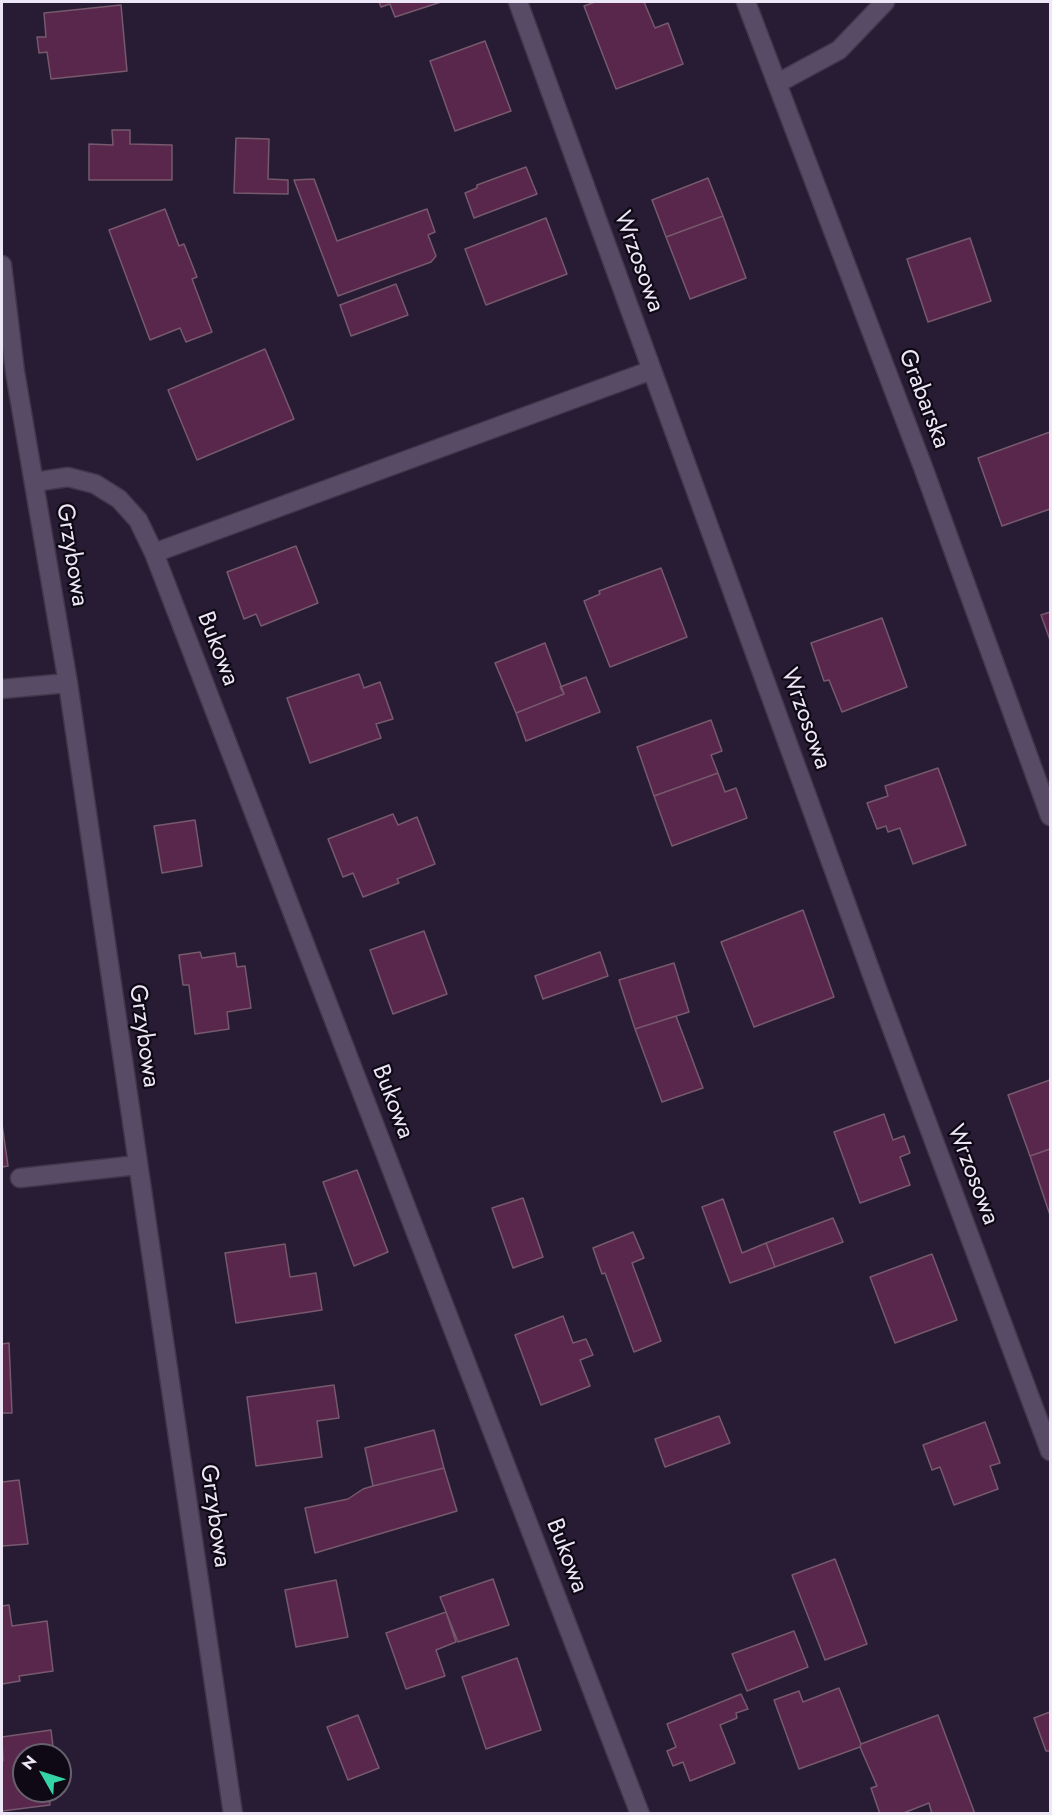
<!DOCTYPE html>
<html>
<head>
<meta charset="utf-8">
<style>
	body { margin:0 }
	#map { position:relative; width:1052px; height:1815px; overflow:hidden; background:#281c34; font-family:Jost,sans-serif }
	canvas { display:block }
	.frame { position:absolute; inset:0; border:3px solid #ede6f6; pointer-events:none }
	.north { position:absolute; left:12px; top:1743px; width:60px; height:60px; box-sizing:border-box; background:#0e0914; border:2px solid #67616e; border-radius:50%; rotate:309deg; font-size:16px; font-weight:700; line-height:24px; text-align:center; color:#ede6f6 }
	.north::after { content:''; display:block; margin:auto; width:21px; height:27px; background:#35d4a7; clip-path:polygon(50% 0,100% 100%,50% 72%,0 100%) }
</style>
</head>
<body>
<div id="map">
<canvas width="1052" height="1815"></canvas>
<div class="frame"></div>
<div class="north">N</div>
</div>
<script>
const g = document.querySelector('canvas').getContext('2d');
g.lineJoin = 'round';
function fillPath(path, color) { g.fillStyle = color; g.fill(path, 'evenodd'); }
const poly = rows => new Path2D(rows.map(r => 'M' + r).join(''));
function stroke(path, color, width, dash) { g.strokeStyle = color; g.lineWidth = width; g.lineCap = dash ? 'butt' : 'round'; g.setLineDash(dash || []); g.stroke(path); }
function label(font, color, halo, rows, align = 'center') {
  g.font = font + ' Jost,sans-serif'; g.lineWidth = 4.5; g.setLineDash([]); g.textBaseline = 'middle'; g.strokeStyle = halo; g.fillStyle = color; for (const [text, x, y, turn = 0] of rows) {
    g.save(); g.translate(x, y); g.rotate((+turn || 0) * Math.PI / 180); g.textAlign = isNaN(turn) ? turn : align; if (halo) g.strokeText(text, 0, 0); g.fillText(text, 0, 0); g.restore();
  }
}
const building = poly([
	[379,2,441,2,395,17,390,4,381,7,379,2],
	[595,2,644,2,655,28,668,23,683,64,616,89,584,6,595,2],
	[121,5,127,71,51,79,47,52,39,53,37,37,46,37,44,13,121,5],
	[485,41,511,111,455,131,430,61,485,41],
	[112,130,130,130,130,144,172,145,172,180,89,180,89,144,113,145,112,130],
	[236,138,269,139,268,179,288,180,288,194,234,193,236,138],
	[526,167,537,194,474,218,465,193,477,188,477,185,526,167],
	[708,178,723,216,666,237,652,200,708,178],
	[314,179,337,241,427,209,435,232,428,235,436,256,431,262,338,296,294,180,314,179],
	[165,209,179,246,184,244,197,277,192,279,212,332,186,342,180,328,150,340,109,230,165,209],
	[723,216,746,278,690,299,666,237,723,216],
	[546,218,567,274,486,305,465,249,546,218],
	[970,238,991,301,928,322,907,259,970,238],
	[396,284,408,315,351,336,340,305,396,284],
	[265,349,294,419,197,460,168,390,265,349],
	[1050,432,1050,509,1002,526,978,458,1050,432],
	[296,546,318,603,261,626,256,614,244,619,227,572,296,546],
	[661,568,687,637,610,667,584,601,600,594,599,591,661,568],
	[1050,612,1050,640,1041,615,1050,612],
	[882,618,907,687,842,712,829,680,824,681,811,643,882,618],
	[545,643,564,694,516,713,495,663,545,643],
	[359,674,364,688,380,682,393,719,376,724,381,738,310,763,287,698,359,674],
	[586,677,600,712,526,741,516,713,564,694,560,687,586,677],
	[711,720,722,751,711,755,718,773,654,796,637,747,711,720],
	[938,768,966,845,913,864,900,828,888,832,886,826,877,829,867,803,888,796,885,786,938,768],
	[718,773,725,792,736,788,747,818,672,846,654,796,718,773],
	[393,814,398,825,417,817,435,864,397,879,399,883,363,897,353,873,343,877,328,839,393,814],
	[195,820,202,866,162,873,154,826,195,820],
	[803,910,834,997,754,1027,721,942,803,910],
	[424,931,447,994,393,1014,370,950,424,931],
	[200,952,202,958,235,953,237,967,245,966,251,1008,227,1012,229,1029,195,1034,189,985,183,985,179,955,200,952],
	[600,952,608,976,543,999,535,976,600,952],
	[674,963,689,1012,635,1029,619,980,674,963],
	[676,1016,703,1088,662,1102,635,1029,676,1016],
	[1050,1080,1050,1149,1030,1156,1008,1095,1050,1080],
	[884,1114,893,1140,904,1136,910,1153,900,1157,910,1185,860,1203,834,1132,884,1114],
	[2,1124,8,1166,2,1167,2,1124],
	[1050,1149,1050,1215,1030,1156,1050,1149],
	[357,1170,388,1252,354,1266,323,1182,357,1170],
	[523,1198,543,1257,513,1268,492,1208,523,1198],
	[723,1199,742,1253,766,1243,775,1267,730,1283,702,1207,723,1199],
	[833,1218,843,1242,775,1267,766,1243,833,1218],
	[633,1232,644,1258,632,1263,661,1341,634,1352,605,1273,602,1274,593,1248,633,1232],
	[285,1244,290,1277,316,1273,322,1310,236,1323,225,1253,285,1244],
	[932,1254,957,1320,895,1343,870,1277,932,1254],
	[563,1316,573,1343,586,1339,593,1355,580,1360,590,1386,541,1405,515,1335,563,1316],
	[9,1343,12,1413,2,1413,2,1344,9,1343],
	[334,1385,339,1418,317,1421,322,1457,256,1466,247,1397,334,1385],
	[719,1416,730,1443,665,1467,655,1439,719,1416],
	[985,1422,1000,1463,990,1466,998,1489,954,1505,940,1467,932,1470,923,1445,985,1422],
	[434,1430,444,1468,373,1486,365,1448,434,1430],
	[444,1468,457,1511,315,1553,305,1508,348,1499,363,1489,373,1486,444,1468],
	[19,1480,28,1544,2,1546,2,1482,19,1480],
	[835,1559,867,1644,825,1660,792,1575,835,1559],
	[493,1579,509,1625,458,1642,440,1597,493,1579],
	[336,1580,348,1637,296,1647,285,1590,336,1580],
	[9,1605,12,1626,47,1621,53,1671,19,1676,20,1681,2,1684,2,1606,9,1605],
	[446,1612,456,1642,436,1650,445,1676,406,1689,386,1633,446,1612],
	[794,1631,808,1667,747,1691,732,1654,794,1631],
	[517,1658,541,1730,486,1749,462,1677,517,1658],
	[839,1688,861,1744,860,1747,799,1769,774,1700,799,1691,803,1702,839,1688],
	[741,1694,748,1709,736,1713,737,1718,720,1725,735,1763,690,1781,683,1762,673,1766,667,1751,676,1747,667,1724,741,1694],
	[1050,1712,1050,1751,1046,1751,1034,1718,1050,1712],
	[358,1715,379,1768,348,1780,327,1727,358,1715],
	[938,1715,975,1814,932,1814,929,1803,901,1814,880,1814,871,1788,877,1786,860,1747,861,1744,938,1715],
	[51,1730,54,1755,24,1755,24,1791,48,1791,50,1805,2,1811,2,1761,3,1761,2,1737,51,1730]
]);
fillPath(building, '#59274c');
stroke(building, '#76596d', 1.5);
const minor = poly([
	[518,2,879,994,1050,1451],
	[746,2,923,467,1050,816],
	[778,83,839,50,885,2],
	[2,265,15,372,68,683,233,1814],
	[35,482,68,477,95,484,119,499,138,520,154,553,640,1814],
	[154,553,652,370],
	[2,689,68,683],
	[20,1178,138,1165]
]);
stroke(minor, '#41374b', 21);
stroke(minor, '#584b66', 18);
label('24px', '#ede6f6', '#0e0914', [
	["Wrzosowa",638,262,70],
	["Grabarska",923,399,69],
	["Grzybowa",71,555,81],
	["Bukowa",217,649,69],
	["Wrzosowa",805,719,70],
	["Grzybowa",143,1036,82],
	["Bukowa",392,1102,69],
	["Wrzosowa",972,1175,69],
	["Grzybowa",214,1516,82],
	["Bukowa",566,1556,69]
]);
</script>
</body>
</html>
